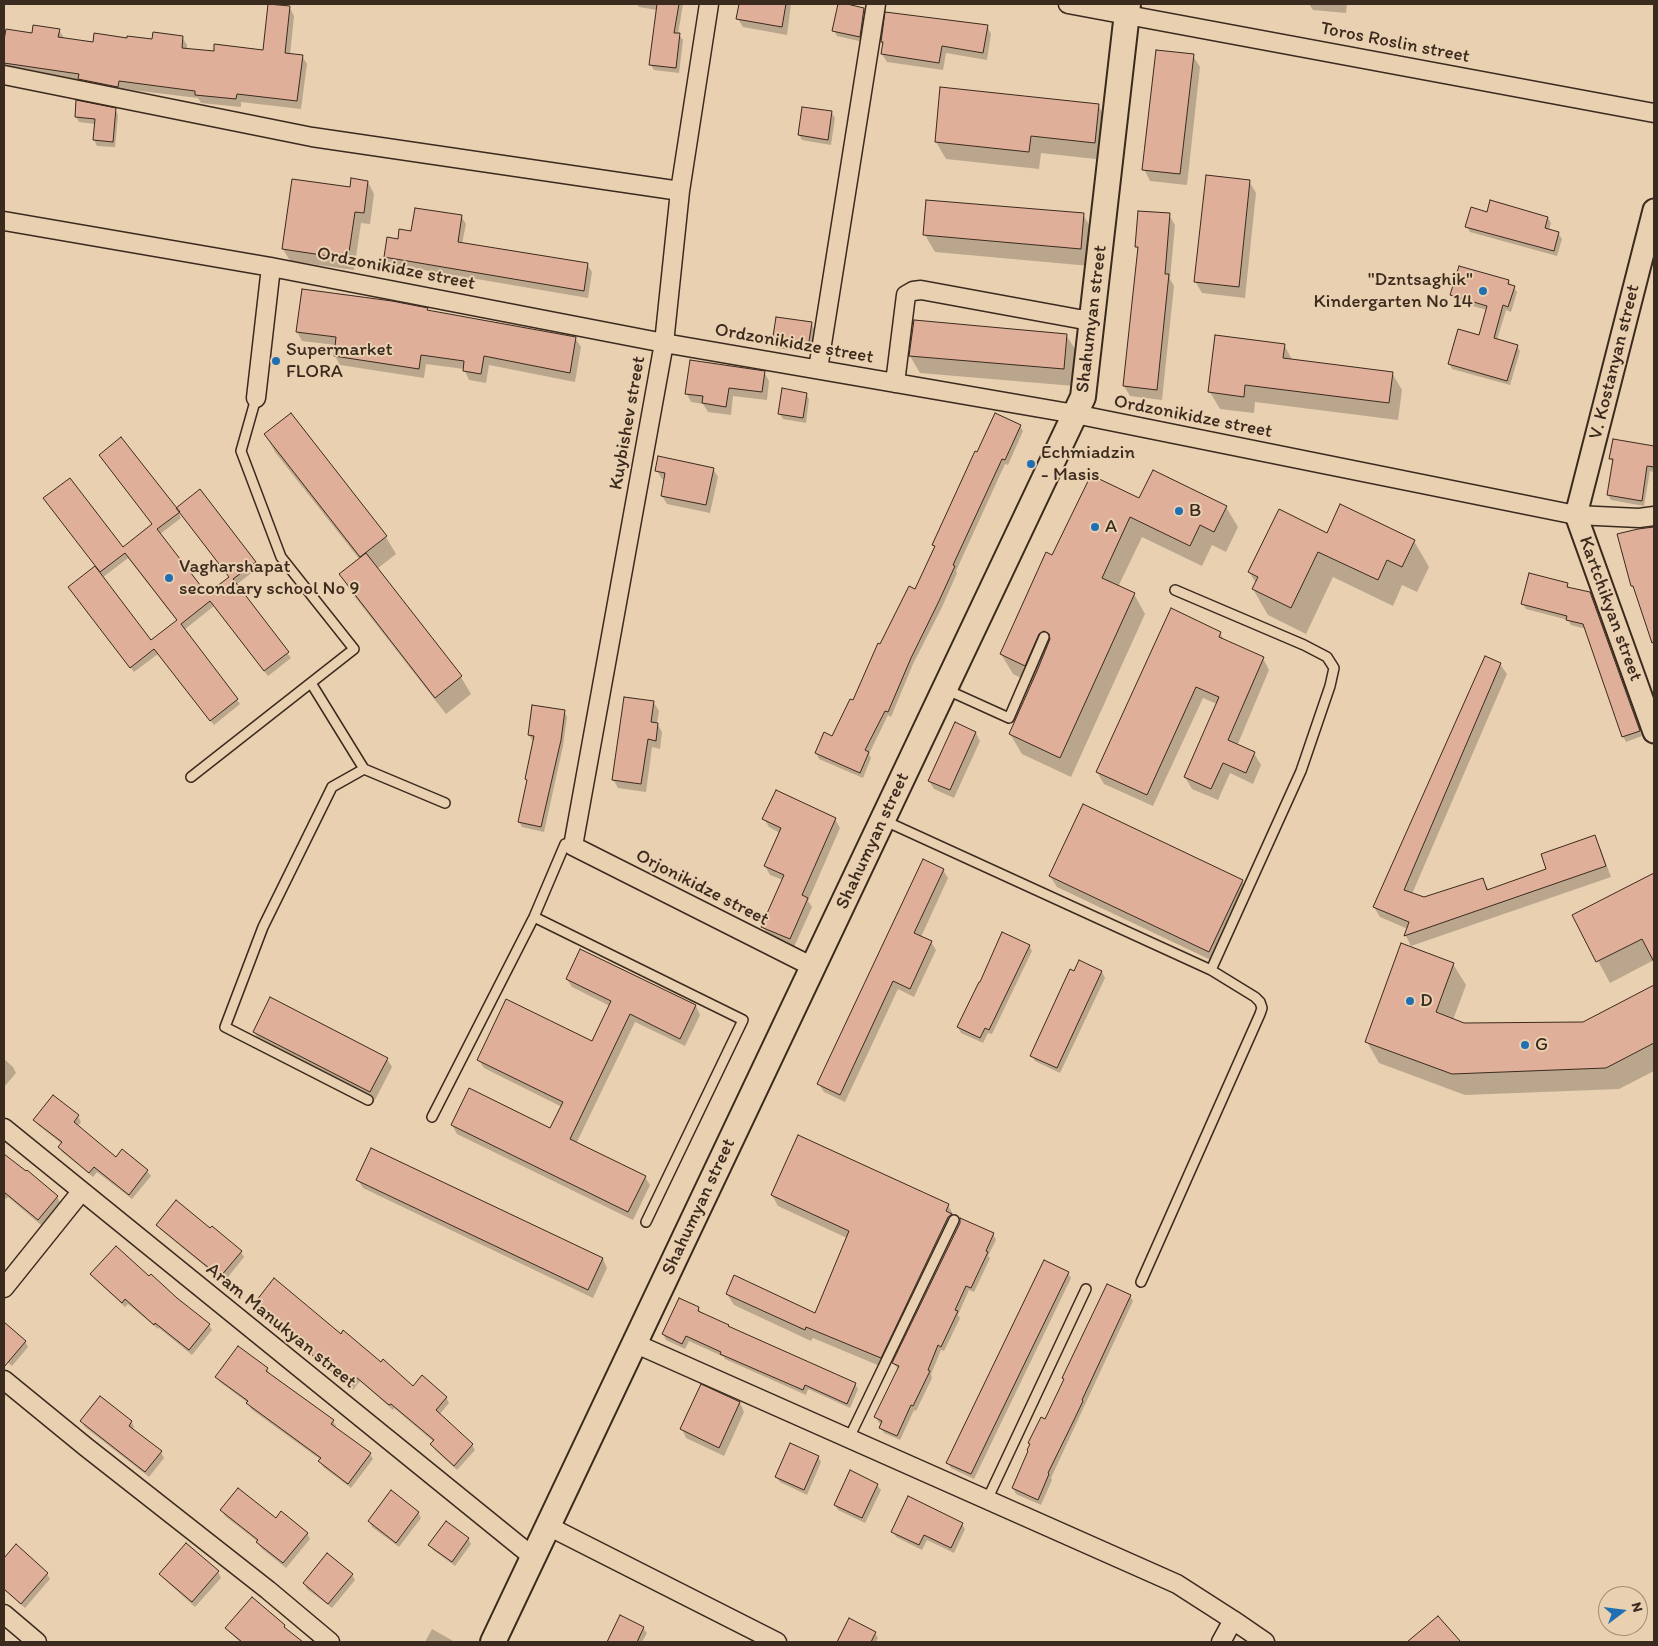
<!DOCTYPE html>
<html>
<head>
<meta charset="utf-8">
<style>
	body { margin:0 }
	#map { position:relative; width:1658px; height:1646px; overflow:hidden; background:#e9d0b1; font-family:Itim,sans-serif }
	canvas { display:block }
	.frame { position:absolute; inset:0; border:5px solid #3b2a1e; pointer-events:none }
	.north { position:absolute; left:1598px; top:1586px; width:50px; height:50px; box-sizing:border-box; background:#e9d0b1; border:1px solid #a38e76; border-radius:50%; rotate:75deg; font-size:14px; font-weight:700; line-height:20px; text-align:center; color:#3b2a1e }
	.north::after { content:''; display:block; margin:auto; width:18px; height:22px; background:#1f6fb2; clip-path:polygon(50% 0,100% 100%,50% 72%,0 100%) }
</style>
</head>
<body>
<div id="map">
<canvas width="1658" height="1646"></canvas>
<div class="frame"></div>
<div class="north">N</div>
</div>
<script>
const g = document.querySelector('canvas').getContext('2d');
g.lineJoin = 'round';
function fillPath(path, color) { g.fillStyle = color; g.fill(path, 'evenodd'); }
const poly = rows => new Path2D(rows.map(r => 'M' + r).join(''));
function stroke(path, color, width, dash) { g.strokeStyle = color; g.lineWidth = width; g.lineCap = dash ? 'butt' : 'round'; g.setLineDash(dash || []); g.stroke(path); }
function label(font, color, halo, rows, align = 'center') {
  g.font = font + ' Itim,sans-serif'; g.lineWidth = 4; g.setLineDash([]); g.textBaseline = 'middle'; g.strokeStyle = halo; g.fillStyle = color; for (const [text, x, y, turn = 0] of rows) {
    g.save(); g.translate(x, y); g.rotate((+turn || 0) * Math.PI / 180); g.textAlign = isNaN(turn) ? turn : align; if (halo) g.strokeText(text, 0, 0); g.fillText(text, 0, 0); g.restore();
  }
}
fillPath(poly([
	[637,4,683,4,678,34,679,35,683,40,679,73,654,70,650,64,657,10,639,7],
	[740,4,791,4,787,35,743,27,738,19],
	[840,4,864,9,867,14,863,42,837,36,834,31],
	[1309,4,1347,4,1346,13,1313,10],
	[290,8,294,16,290,55,302,56,307,64,301,109,241,102,241,107,201,103,198,98,123,89,122,95,85,87,81,82,4,70,4,36,33,34,59,30,64,38,94,44,128,39,153,40,182,37,187,45,187,49,215,52,264,52],
	[987,26,991,34,987,60,946,53,943,70,887,62,882,54,884,44,882,42],
	[1193,56,1200,67,1187,185,1150,181,1144,169],
	[1098,105,1108,123,1105,160,1041,153,1039,169,946,159,936,142],
	[115,109,118,115,115,147,97,146,94,140,95,124,79,122,76,117],
	[831,112,835,118,831,145,802,140,799,135],
	[293,180,351,188,368,182,374,194,370,224,361,223,354,270,290,261,283,249],
	[1249,181,1256,193,1245,298,1202,293,1195,281],
	[1083,214,1093,232,1090,266,935,252,925,235],
	[1488,214,1548,218,1551,223,1549,230,1558,233,1562,239,1557,256,1470,232,1467,227],
	[1169,215,1175,225,1170,279,1174,286,1162,400,1130,396,1124,386,1139,250,1136,247],
	[461,216,466,224,462,244,587,264,592,272,588,298,389,264,385,256,399,241,412,232],
	[1508,281,1517,292,1511,312,1506,310,1497,340,1517,346,1520,351,1510,385,1452,369,1449,363,1480,336,1487,310,1455,301,1452,295],
	[427,309,428,311,575,338,581,347,575,382,489,365,486,383,469,380,464,369,426,364,424,378,340,365,335,356,336,345,302,341,297,332],
	[811,323,814,329,811,353,776,348,773,342],
	[1066,335,1077,352,1074,386,920,373,910,356],
	[1284,345,1293,361,1392,373,1402,390,1398,420,1255,402,1254,413,1220,409,1210,392],
	[764,372,769,381,767,400,733,396,731,415,708,412,703,404,691,402,687,394],
	[806,394,809,399,806,423,783,419,780,414],
	[1020,426,1023,431,1008,465,1005,464,956,571,957,573,942,607,913,664,891,717,888,715,869,754,871,758,863,778,819,759,816,753,832,737,854,702,881,646,915,591,935,548,934,545,978,454],
	[265,434,386,537,396,554,377,569,461,677,471,694,446,714,351,592,341,575,360,560,275,452],
	[1614,440,1654,448,1654,472,1650,471,1644,506,1611,500,1608,495,1613,463,1611,459],
	[100,455,179,513,181,518,160,534,206,596,255,563,258,568,236,585,291,658,268,676,214,606,184,630,240,704,214,725,158,654,134,672,70,587,96,566,45,499,123,548,153,525],
	[128,558,177,621,151,641,102,578],
	[713,469,718,477,710,513,667,504,662,496,665,480,662,479,657,471],
	[1140,500,1226,507,1238,527,1226,552,1212,545,1202,566,1142,537,1118,587,1134,594,1145,614,1071,777,1022,754,1010,734,1033,684,1013,674,1001,654,1052,557],
	[1654,528,1654,647,1636,592,1632,586,1638,530],
	[1327,534,1414,541,1429,567,1417,592,1402,585,1393,606,1333,577,1306,634,1268,615,1253,589,1256,583,1249,572],
	[1567,584,1570,589,1590,593,1593,599,1642,736,1626,742,1623,736,1586,629,1571,625,1568,620,1526,609,1523,604],
	[1220,633,1225,642,1263,658,1269,670,1237,746,1254,753,1261,765,1253,784,1230,773,1218,800,1192,789,1185,777,1217,704,1203,698,1153,806,1104,784,1097,772],
	[1500,664,1507,674,1412,894,1424,899,1483,880,1489,890,1548,870,1594,837,1600,847,1611,877,1411,946,1406,936,1408,929,1380,917,1374,907],
	[654,703,659,711,657,723,662,732,660,749,652,747,646,792,618,788,613,779],
	[564,711,567,717,563,746,544,832,522,827,519,821,528,782,526,779,534,740,532,740,529,735],
	[976,733,980,741,954,798,934,789,929,781],
	[764,819,835,819,840,828,808,901,812,907,794,947,768,935,763,927,783,880,770,875,765,866,780,833,769,827],
	[943,870,948,878,921,937,931,942,936,950,914,997,898,989,845,1102,824,1092,819,1084],
	[1654,874,1654,960,1610,983,1574,916],
	[1050,876,1242,881,1248,892,1215,962,1057,887],
	[1029,946,1032,951,992,1034,988,1033,983,1043,961,1033,958,1027],
	[581,950,696,1006,700,1015,685,1046,635,1022,576,1144,645,1177,650,1185,633,1220,457,1134,452,1125,551,1130,562,1107,484,1068,479,1060,592,1042,610,1006,572,987,567,979],
	[1079,962,1102,972,1105,978,1060,1073,1035,1061,1032,1055],
	[1453,964,1466,985,1453,1020,1464,1024,1583,1023,1654,986,1654,1071,1619,1089,1465,1095,1379,1063,1367,1042],
	[254,1032,387,1059,392,1067,375,1100,259,1040],
	[4,1059,13,1067,16,1073,4,1087],
	[78,1116,81,1122,77,1127,116,1159,122,1151,147,1171,151,1176,132,1199,97,1172,93,1177,62,1152,59,1147,62,1144,38,1125,35,1120],
	[372,1149,603,1259,607,1268,593,1298,363,1188,358,1180],
	[4,1155,57,1197,60,1202,41,1225,8,1197,6,1199,4,1197],
	[772,1195,948,1205,954,1216,953,1219,957,1226,954,1229,887,1369,813,1338,811,1341,734,1305,727,1294,815,1314,847,1238,778,1206],
	[158,1225,241,1252,244,1257,224,1282,161,1230],
	[993,1234,996,1240,988,1256,990,1258,974,1292,969,1290,958,1315,960,1318,944,1351,941,1350,931,1374,932,1378,916,1411,914,1410,900,1440,884,1433,881,1428,882,1424,879,1423,876,1417,898,1369,893,1363],
	[1068,1273,1071,1278,974,1479,951,1468,948,1463],
	[92,1274,149,1278,209,1325,212,1330,192,1355,159,1328,158,1329,128,1304,125,1307,95,1279],
	[1130,1296,1133,1301,1051,1478,1052,1480,1041,1505,1016,1494,1013,1488,1046,1421],
	[254,1305,341,1336,413,1388,446,1397,449,1403,439,1415,472,1445,475,1450,457,1470,435,1450,432,1444,434,1442,394,1408,393,1410,360,1381,353,1390,257,1310],
	[698,1308,702,1314,728,1326,729,1328,855,1384,858,1389,850,1408,808,1389,806,1395,725,1359,724,1357,689,1341,685,1349,666,1340,663,1334],
	[4,1323,25,1341,28,1347,12,1366,4,1359],
	[267,1369,270,1374,333,1421,336,1426,335,1428,370,1454,373,1459,351,1488,323,1467,320,1461,321,1460,251,1409,248,1403,220,1382,216,1377],
	[702,1386,740,1403,744,1412,724,1456,686,1438,682,1429],
	[131,1421,134,1427,132,1430,161,1452,164,1458,149,1477,85,1427,82,1422],
	[818,1457,821,1462,807,1495,780,1482,776,1477],
	[877,1485,881,1490,865,1523,838,1510,835,1505],
	[222,1510,276,1519,307,1533,310,1539,286,1568,261,1548,257,1541,225,1516],
	[418,1512,421,1518,399,1547,372,1527,369,1521],
	[962,1524,965,1529,954,1553,927,1540,922,1550,896,1537,893,1532],
	[468,1539,471,1544,455,1566,433,1550,430,1545],
	[16,1546,47,1574,50,1579,25,1608,4,1590,4,1560],
	[218,1572,221,1578,195,1607,164,1579,161,1574],
	[352,1575,355,1580,332,1608,307,1589,304,1583],
	[621,1617,643,1628,647,1633,642,1642,608,1642],
	[850,1620,875,1633,878,1638,876,1642,839,1642],
	[284,1626,287,1631,301,1642,240,1642,230,1633,227,1628],
	[432,1629,455,1642,425,1642]
]), '#0003');
const building = poly([
	[268,4,290,6,285,53,303,55,297,101,237,94,236,99,195,95,195,91,119,81,118,87,78,79,79,74,4,63,4,40,6,29,32,33,33,25,60,29,58,37,93,42,94,33,127,38,127,36,152,39,153,32,183,36,182,48,214,51,214,44,263,50,268,4],
	[657,4,679,4,674,33,680,33,676,68,649,65,657,4],
	[739,4,786,4,782,27,736,19,739,4],
	[838,4,847,4,864,8,860,37,832,31,838,4],
	[885,12,988,25,983,53,942,46,939,63,881,54,883,42,881,42,885,12],
	[1156,50,1194,54,1180,174,1142,170,1156,50],
	[940,87,1099,104,1095,143,1031,136,1029,152,935,142,940,87],
	[76,100,116,108,113,142,93,140,95,119,75,117,76,100],
	[802,107,832,111,828,140,798,135,802,107],
	[1206,175,1250,180,1239,287,1194,282,1206,175],
	[351,178,368,181,364,213,355,212,348,259,282,249,292,179,350,187,351,178],
	[926,200,1084,213,1081,249,923,235,926,200],
	[1490,200,1548,217,1545,228,1559,232,1554,251,1465,227,1471,207,1487,212,1490,200],
	[415,208,462,215,458,242,588,263,584,291,384,257,387,237,398,239,399,229,411,231,415,208],
	[1138,211,1170,213,1165,274,1169,274,1157,390,1123,386,1138,247,1135,247,1138,211],
	[1459,266,1509,280,1508,284,1515,286,1508,307,1503,305,1494,338,1518,345,1507,381,1448,364,1458,329,1479,335,1487,306,1450,295,1459,266],
	[302,289,392,301,428,308,427,310,576,337,570,373,484,356,481,374,463,371,464,361,421,355,419,369,334,356,336,337,296,332,302,289],
	[776,317,812,322,808,348,772,343,776,317],
	[914,320,1067,334,1064,369,909,356,914,320],
	[1215,335,1285,344,1283,358,1393,372,1389,403,1245,385,1244,397,1208,392,1215,335],
	[690,360,765,371,762,392,729,388,726,407,702,403,703,396,685,394,690,360],
	[782,388,807,393,803,418,778,414,782,388],
	[291,413,387,536,360,557,264,434,291,413],
	[995,413,1021,425,1005,460,1002,459,953,565,955,566,939,601,911,658,888,712,885,711,865,750,869,752,860,773,815,753,824,732,832,736,850,699,853,700,878,643,880,644,909,586,915,589,935,546,932,545,954,497,975,451,977,452,995,413],
	[121,437,180,512,157,529,207,594,229,577,176,508,200,489,256,562,233,579,289,652,264,671,210,601,181,624,238,699,210,721,154,649,130,668,68,587,95,566,151,640,177,620,125,553,100,572,43,498,70,478,123,547,152,524,99,455,121,437],
	[1613,439,1654,446,1654,467,1647,466,1642,501,1607,495,1613,459,1609,459,1613,439],
	[658,456,714,468,706,505,661,496,665,473,655,471,658,456],
	[1153,470,1227,506,1214,532,1200,525,1190,546,1130,517,1102,578,1135,593,1060,758,1009,734,1037,671,1050,639,1049,634,1044,631,1039,634,1025,666,1000,654,1046,552,1052,555,1091,475,1139,498,1153,470],
	[1340,504,1415,540,1402,567,1387,560,1378,580,1318,552,1291,608,1252,589,1258,577,1248,572,1279,509,1327,533,1340,504],
	[1654,527,1654,642,1652,643,1633,586,1631,586,1617,534,1638,529,1654,527],
	[366,553,462,676,435,698,339,574,366,553],
	[1529,573,1568,583,1567,587,1590,592,1640,731,1622,737,1583,624,1566,620,1567,616,1521,604,1529,573],
	[1171,608,1221,632,1219,637,1264,657,1228,740,1255,752,1246,773,1223,763,1211,789,1184,777,1219,697,1196,687,1147,795,1096,772,1171,608],
	[1485,656,1501,663,1404,890,1424,897,1483,878,1487,890,1546,869,1541,854,1595,835,1606,866,1404,936,1409,922,1373,907,1485,656],
	[624,697,654,701,651,722,658,723,656,741,648,739,641,784,612,780,624,697],
	[532,705,565,710,561,740,541,827,518,822,527,780,525,779,534,736,528,735,532,705],
	[955,722,976,732,950,790,928,781,955,722],
	[776,790,836,818,802,895,808,898,790,939,761,927,784,875,764,866,781,828,762,819,776,790],
	[1083,804,1243,880,1209,952,1049,876,1083,804],
	[923,859,944,869,914,933,932,941,910,989,893,981,840,1095,817,1084,923,859],
	[1654,873,1654,962,1642,939,1596,962,1572,915,1654,873],
	[1002,932,1030,945,989,1030,985,1028,980,1038,957,1027,979,982,980,982,1002,932],
	[1401,943,1454,963,1436,1012,1464,1023,1583,1022,1654,985,1654,1043,1606,1068,1452,1074,1365,1042,1401,943],
	[580,949,696,1005,680,1039,630,1014,570,1139,646,1176,628,1212,451,1125,469,1088,550,1128,563,1102,477,1060,506,999,592,1041,611,1001,566,979,580,949],
	[1079,960,1102,971,1057,1068,1030,1056,1070,969,1074,971,1079,960],
	[270,997,388,1058,370,1092,253,1032,270,997],
	[53,1095,79,1115,74,1122,116,1157,122,1149,148,1170,129,1195,94,1167,89,1173,58,1147,62,1142,33,1120,53,1095],
	[798,1135,949,1204,946,1211,952,1214,948,1217,881,1358,806,1327,805,1330,726,1294,734,1275,815,1313,849,1231,771,1195,798,1135],
	[371,1148,603,1258,588,1290,356,1180,371,1148],
	[4,1154,26,1171,27,1170,58,1196,38,1220,4,1192,4,1154],
	[176,1200,210,1228,212,1226,242,1251,220,1277,156,1225,176,1200],
	[960,1218,994,1233,986,1251,988,1252,971,1288,966,1286,955,1310,958,1311,950,1328,941,1347,938,1345,928,1370,930,1371,913,1406,911,1405,897,1436,879,1428,882,1421,874,1417,899,1366,892,1363,960,1223,960,1218],
	[116,1246,149,1276,151,1274,177,1298,210,1324,189,1350,155,1323,154,1325,125,1299,122,1303,90,1274,116,1246],
	[1044,1260,1069,1272,971,1474,946,1463,1044,1260],
	[274,1278,341,1334,343,1330,381,1362,383,1359,413,1386,422,1375,447,1397,436,1410,473,1444,454,1466,430,1444,434,1440,391,1404,389,1405,356,1377,349,1386,253,1305,274,1278],
	[1107,1284,1131,1295,1082,1400,1083,1401,1074,1420,1048,1473,1049,1474,1038,1500,1012,1488,1028,1451,1027,1450,1030,1444,1028,1443,1041,1417,1045,1419,1064,1379,1062,1378,1107,1284],
	[679,1298,699,1307,698,1311,729,1325,728,1326,856,1383,847,1404,805,1385,803,1390,720,1354,721,1352,686,1336,682,1344,662,1334,679,1298],
	[4,1322,26,1341,4,1367,4,1322],
	[238,1346,268,1368,266,1371,334,1420,331,1424,371,1453,348,1484,318,1461,321,1458,246,1403,248,1401,215,1377,238,1346],
	[701,1384,740,1402,719,1448,680,1429,701,1384],
	[100,1396,132,1421,129,1426,162,1451,145,1472,80,1421,100,1396],
	[790,1443,819,1456,804,1490,775,1477,790,1443],
	[850,1470,878,1484,862,1518,834,1505,850,1470],
	[238,1488,276,1518,281,1511,308,1533,283,1563,256,1542,258,1540,220,1510,238,1488],
	[391,1490,419,1512,396,1543,368,1521,391,1490],
	[908,1496,963,1523,951,1548,924,1535,919,1545,891,1532,908,1496],
	[446,1521,469,1538,452,1562,428,1545,446,1521],
	[186,1543,219,1571,192,1602,159,1574,186,1543],
	[16,1544,48,1573,21,1604,4,1589,4,1558,16,1544],
	[327,1553,353,1574,328,1604,303,1583,327,1553],
	[252,1597,285,1625,284,1627,303,1642,242,1642,225,1628,252,1597],
	[620,1615,644,1627,637,1642,607,1642,620,1615],
	[1438,1616,1461,1642,1407,1642,1438,1616],
	[849,1618,876,1632,871,1642,837,1642,849,1618]
]);
fillPath(building, '#dfaf99');
stroke(building, '#3b2a1e', 1);
const service = poly([
	[1175,590,1304,645,1327,657,1334,668,1330,686,1301,771,1211,970],
	[311,683,364,769,445,803],
	[945,689,1009,718,1044,637],
	[364,769,332,787,263,927,225,1027,368,1100],
	[191,777,354,649,281,557,241,451,256,398],
	[883,820,1211,970,1255,997,1260,1002,1262,1008,1260,1014,1141,1282],
	[534,917,743,1020,646,1222],
	[432,1117,534,917,565,844],
	[849,1438,954,1220],
	[987,1500,1086,1289]
]);
const minor = poly([
	[709,4,680,191,664,343,573,846,813,967],
	[1068,4,1654,113],
	[4,75,312,137,680,191],
	[4,221,271,267,664,343,1075,414,1576,515,1639,518,1654,516],
	[818,369,876,4],
	[895,383,906,295,913,291,921,290,1079,319,1093,320],
	[256,398,271,267],
	[4,1128,533,1557],
	[4,1288,81,1192],
	[634,1343,1177,1584,1233,1620,1265,1642],
	[4,1380,86,1447,268,1590,330,1642],
	[548,1526,777,1642],
	[4,1614,37,1642],
	[1221,1642,1233,1620]
]);
const tertiary = poly([
	[1654,210,1576,515,1654,732]
]);
const secondary = poly([
	[493,1642,1083,397,1128,4]
]);
stroke(service, '#3b2a1e', 12);
stroke(minor, '#3b2a1e', 21);
stroke(tertiary, '#3b2a1e', 25);
stroke(secondary, '#3b2a1e', 28);
stroke(service, '#e9d0b1', 9);
stroke(minor, '#e9d0b1', 18);
stroke(tertiary, '#e9d0b1', 21);
stroke(secondary, '#e9d0b1', 24);
for (const [x, y, r, color] of [
	[1483,291,5,"#1f6fb2"],
	[276,361,5,"#1f6fb2"],
	[1031,464,5,"#1f6fb2"],
	[1179,511,5,"#1f6fb2"],
	[1095,527,5,"#1f6fb2"],
	[169,578,5,"#1f6fb2"],
	[1410,1001,5,"#1f6fb2"],
	[1525,1045,5,"#1f6fb2"]
]) { const dot = new Path2D(); dot.arc(x, y, r, 0, 2 * Math.PI); g.fillStyle = color; g.fill(dot); stroke(dot, '#e9d0b1', 2); }
label('19px', '#3b2a1e', '#e9d0b1', [
	["Toros Roslin street",1395,43,11],
	["Ordzonikidze street",396,269,11],
	["Shahumyan street",1092,319,-83],
	["Ordzonikidze street",794,344,10],
	["V. Kostanyan street",1615,362,-76],
	["Ordzonikidze street",1193,417,11],
	["Kuybishev street",628,423,-80],
	["Kartchikyan street",1610,609,70],
	["Shahumyan street",873,841,-65],
	["Orjonikidze street",702,888,27],
	["Shahumyan street",699,1207,-65],
	["Aram Manukyan street",281,1326,39]
]);
label('19px', '#3b2a1e', '#e9d0b1', [
	["\"Dzntsaghik\"",1473,280,"right"],
	["Kindergarten No 14",1473,302,"right"],
	["Supermarket",286,350],
	["FLORA",286,372],
	["Echmiadzin",1041,453],
	["- Masis",1041,475],
	["B",1189,511],
	["A",1105,527],
	["Vagharshapat",179,567],
	["secondary school No 9",179,589],
	["D",1420,1001],
	["G",1535,1045]
], 'left');
</script>
</body>
</html>
